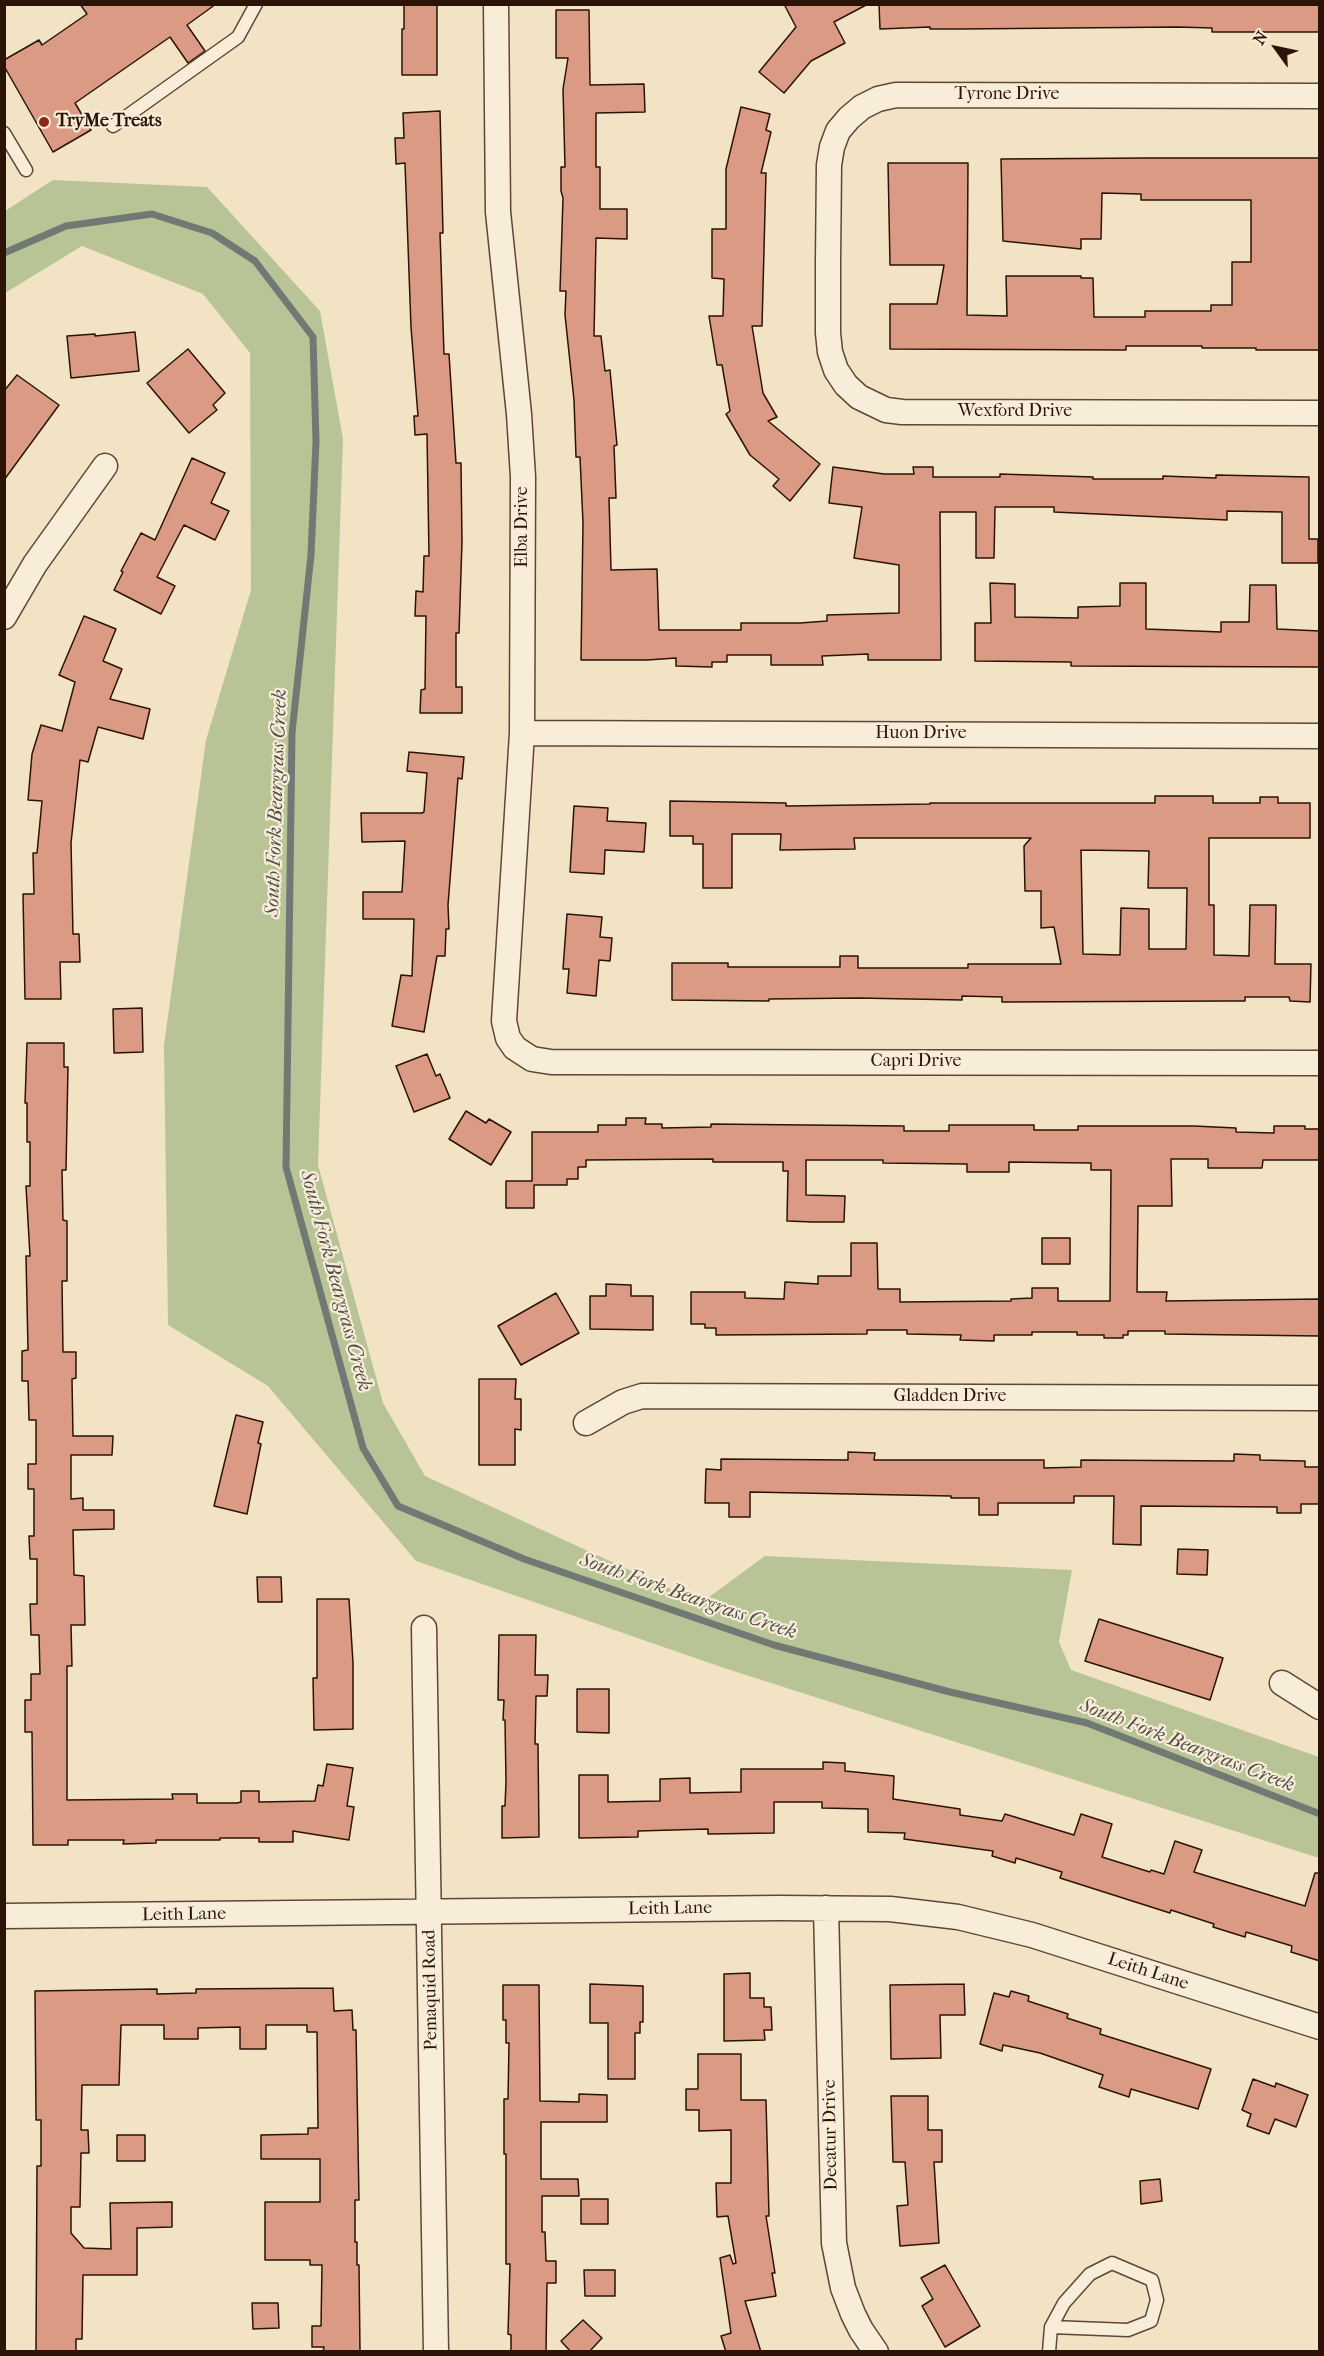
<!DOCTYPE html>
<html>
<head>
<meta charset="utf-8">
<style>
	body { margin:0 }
	#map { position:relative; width:1324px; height:2356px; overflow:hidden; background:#f3e3c5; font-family:"IM FELL French Canon",serif }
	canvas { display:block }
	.frame { position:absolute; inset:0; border:6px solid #2b1307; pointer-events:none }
	.north { position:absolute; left:1246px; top:18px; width:60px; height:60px; -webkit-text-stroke:4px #f7edd9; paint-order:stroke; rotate:303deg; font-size:16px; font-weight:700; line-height:24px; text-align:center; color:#2b1307 }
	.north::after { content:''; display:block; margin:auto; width:21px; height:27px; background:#2b1307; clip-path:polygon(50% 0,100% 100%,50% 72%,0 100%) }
</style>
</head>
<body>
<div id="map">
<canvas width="1324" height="2356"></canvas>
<div class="frame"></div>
<div class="north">N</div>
</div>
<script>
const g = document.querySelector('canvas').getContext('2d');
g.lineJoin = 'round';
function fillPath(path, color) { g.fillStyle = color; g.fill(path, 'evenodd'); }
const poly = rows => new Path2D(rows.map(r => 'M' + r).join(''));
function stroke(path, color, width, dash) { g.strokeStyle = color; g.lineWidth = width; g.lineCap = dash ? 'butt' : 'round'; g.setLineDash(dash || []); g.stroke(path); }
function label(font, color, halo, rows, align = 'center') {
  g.font = font + ' "IM FELL French Canon",serif'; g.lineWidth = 4.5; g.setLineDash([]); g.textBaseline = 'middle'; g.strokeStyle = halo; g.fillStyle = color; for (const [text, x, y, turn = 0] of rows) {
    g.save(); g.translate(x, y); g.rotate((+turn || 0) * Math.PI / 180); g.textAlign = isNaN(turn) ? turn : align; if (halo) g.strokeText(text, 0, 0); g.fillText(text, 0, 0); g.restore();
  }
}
fillPath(poly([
	[53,180,207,187,320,311,343,439,318,1165,383,1403,425,1476,701,1603,765,1556,1072,1570,1059,1642,1071,1670,1319,1757,1319,1858,721,1667,416,1561,268,1386,168,1325,164,1045,206,740,251,590,250,353,203,294,82,246,5,293,5,211]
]), '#b9c496');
stroke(poly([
	[4,253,66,226,152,214,212,233,255,261,313,337,316,441,311,555,292,733,286,1167,363,1448,398,1506,524,1559,774,1645,950,1692,1087,1723,1320,1814]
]), '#707974', 7);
const building = poly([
	[80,4,216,4,187,25,205,51,188,63,170,37,75,103,91,130,53,152,4,66,4,60,39,40,42,45,87,14,80,4],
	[404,4,437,4,437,75,402,75,402,29,404,29,404,4],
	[784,4,868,4,834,22,845,43,811,61,784,93,759,72,796,27,784,4],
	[879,4,1320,4,1320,32,1212,32,1212,28,1178,27,961,29,930,29,930,27,880,29,879,4],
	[556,10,589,10,590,85,644,84,645,112,596,113,596,167,600,167,600,209,627,209,627,239,596,238,594,336,601,336,605,371,610,370,617,445,614,446,616,498,609,498,611,570,657,569,659,630,741,630,741,623,800,623,827,621,827,615,899,613,899,565,854,558,862,507,829,503,833,467,884,474,914,474,913,467,933,467,933,477,1000,477,1000,474,1093,477,1093,479,1163,479,1163,476,1216,478,1216,475,1309,477,1309,539,1318,539,1318,563,1282,563,1282,512,1227,511,1227,520,1054,512,1054,507,995,507,994,558,976,558,976,512,940,512,941,660,868,660,868,654,822,656,823,665,771,665,771,655,727,655,727,662,712,662,712,667,676,666,676,658,647,660,581,660,583,523,580,457,576,457,574,400,565,315,566,291,560,291,563,198,561,191,561,167,565,167,563,89,568,58,556,58,556,10],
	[741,107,770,114,766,130,771,132,761,173,766,173,762,326,752,326,763,393,777,417,768,421,820,464,790,501,773,486,779,479,750,455,726,414,730,411,722,365,717,365,709,316,723,316,724,279,712,278,712,229,726,229,726,169,741,107],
	[440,111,443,233,440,233,444,354,449,354,456,463,461,463,462,542,459,633,456,633,456,687,462,687,462,713,420,713,421,690,425,689,426,616,415,616,416,591,423,592,424,556,429,556,427,434,415,435,414,416,418,416,411,327,405,163,396,164,395,138,404,138,403,113,440,111],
	[1148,158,1320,158,1320,350,1256,350,1256,348,1202,348,1202,346,1126,346,1126,350,890,349,890,304,937,304,944,265,890,265,888,163,968,163,967,315,1007,316,1006,276,1081,276,1081,278,1093,278,1094,317,1145,317,1145,311,1211,311,1211,305,1232,305,1232,262,1251,262,1251,200,1141,200,1141,194,1102,193,1101,239,1081,239,1081,249,1003,241,1001,159,1148,158],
	[135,332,139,371,71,378,67,336,95,334,95,336,135,332],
	[188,349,225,393,213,405,217,410,189,433,147,383,188,349],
	[17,375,59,405,4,480,4,391,17,375],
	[192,458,225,473,211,503,229,511,215,540,184,525,157,577,175,586,161,614,114,590,123,572,121,571,141,533,155,540,192,458],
	[990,583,1015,584,1015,617,1078,618,1078,607,1120,606,1120,583,1146,583,1146,629,1221,632,1221,622,1249,622,1250,585,1276,585,1277,629,1320,631,1320,667,1071,666,1071,662,975,661,975,623,991,623,990,583],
	[84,616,116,629,103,661,122,669,110,699,150,709,143,739,98,727,88,762,80,760,71,843,73,934,79,934,80,962,60,962,61,999,25,999,23,894,34,894,33,853,37,853,42,801,28,800,32,754,41,725,62,731,75,682,59,675,84,616],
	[409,752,464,757,462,779,458,778,448,905,449,929,446,929,445,956,437,956,424,1032,392,1026,401,975,412,976,414,919,363,919,363,892,402,892,405,841,362,842,361,813,422,813,424,812,427,773,407,771,409,752],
	[1155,796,1213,796,1213,803,1260,803,1260,797,1278,797,1278,803,1310,803,1310,838,1209,838,1209,905,1214,905,1214,955,1249,956,1250,905,1276,905,1275,964,1311,964,1310,1002,1290,1001,1289,997,1245,997,1245,1001,1225,1001,1002,1002,1002,997,962,996,962,1000,858,998,769,999,769,1001,672,1000,672,963,728,963,728,967,840,967,840,956,858,956,858,968,968,968,968,964,1061,964,1054,927,1041,928,1041,891,1025,891,1024,846,1031,838,854,838,855,849,780,850,781,834,732,834,732,888,703,888,703,844,693,844,693,836,670,836,670,801,786,803,786,806,930,804,930,803,1155,803,1155,796],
	[1081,850,1149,851,1148,888,1187,888,1186,949,1149,949,1149,909,1121,908,1120,955,1083,954,1081,850],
	[574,806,608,808,607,821,646,823,644,852,605,850,604,874,570,872,574,806],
	[567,914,602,917,600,937,612,938,610,961,599,960,596,996,567,993,569,969,563,969,567,914],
	[142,1008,143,1052,114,1053,113,1009,142,1008],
	[27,1043,64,1043,64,1067,68,1067,66,1170,62,1170,63,1220,67,1221,67,1281,62,1281,63,1352,76,1352,76,1378,72,1379,73,1436,113,1436,112,1455,71,1455,71,1499,83,1498,83,1510,114,1510,114,1529,73,1530,74,1575,84,1576,85,1625,71,1625,72,1666,67,1666,67,1800,173,1799,172,1794,197,1794,197,1803,237,1803,241,1802,241,1791,259,1791,259,1802,315,1801,318,1785,323,1786,327,1764,353,1768,347,1806,354,1807,349,1840,293,1831,293,1842,259,1842,259,1838,220,1838,220,1840,156,1840,156,1843,123,1844,124,1840,68,1840,68,1845,33,1845,32,1732,25,1732,25,1700,31,1700,31,1674,40,1674,39,1635,31,1635,30,1604,37,1604,37,1559,30,1559,29,1536,34,1536,34,1489,28,1489,28,1464,36,1464,36,1420,29,1420,28,1381,22,1381,22,1351,28,1350,26,1256,30,1256,26,1186,30,1186,30,1142,27,1142,27,1103,25,1103,27,1043],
	[427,1054,436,1076,440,1074,450,1098,414,1112,396,1066,427,1054],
	[466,1111,486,1123,489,1119,511,1132,491,1165,449,1139,466,1111],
	[626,1118,646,1118,645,1124,662,1124,662,1128,711,1127,711,1124,904,1126,904,1131,949,1131,949,1125,1034,1125,1034,1130,1078,1130,1078,1126,1194,1126,1236,1128,1236,1132,1274,1133,1274,1126,1305,1126,1305,1129,1320,1129,1320,1160,1263,1160,1262,1168,1208,1168,1208,1159,1171,1159,1172,1206,1138,1206,1137,1292,1167,1292,1166,1301,1320,1299,1320,1336,1165,1334,1165,1331,1128,1331,1128,1335,1123,1335,1123,1338,1104,1338,1104,1335,1077,1335,1077,1332,1032,1332,1032,1335,994,1335,994,1341,960,1340,961,1335,907,1334,907,1330,867,1330,867,1334,716,1335,716,1328,705,1328,705,1324,691,1324,691,1292,745,1292,745,1298,784,1299,785,1282,818,1284,818,1276,851,1276,851,1243,877,1243,878,1289,900,1289,900,1302,1011,1301,1011,1299,1032,1298,1032,1288,1058,1288,1058,1301,1110,1301,1111,1170,1091,1170,1091,1163,1009,1162,1009,1172,967,1172,967,1164,883,1163,883,1160,806,1160,806,1195,845,1196,844,1222,813,1222,787,1221,788,1171,783,1171,783,1162,713,1162,713,1159,586,1160,586,1167,578,1167,578,1179,567,1179,567,1185,534,1185,534,1208,506,1208,506,1181,532,1181,532,1132,598,1132,598,1125,626,1125,626,1118],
	[1042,1238,1070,1238,1070,1264,1042,1264,1042,1238],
	[606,1284,631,1285,631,1296,653,1296,653,1330,590,1329,590,1296,606,1296,606,1284],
	[556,1293,579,1333,521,1365,498,1326,556,1293],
	[479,1379,516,1379,515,1399,521,1399,521,1430,515,1429,515,1465,479,1465,479,1379],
	[236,1415,263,1422,258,1443,261,1444,247,1514,214,1506,236,1415],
	[848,1452,875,1453,874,1460,1044,1460,1044,1468,1081,1467,1081,1460,1234,1461,1234,1454,1260,1455,1260,1460,1305,1461,1305,1467,1320,1467,1320,1504,1301,1504,1301,1513,1277,1513,1277,1507,1141,1506,1141,1545,1113,1544,1114,1496,1074,1496,1074,1503,998,1503,998,1515,979,1515,979,1498,951,1498,951,1496,750,1492,750,1517,729,1517,729,1503,705,1503,706,1469,721,1470,721,1459,848,1460,848,1452],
	[1178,1549,1208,1550,1207,1575,1177,1574,1178,1549],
	[257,1577,281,1577,282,1602,258,1602,257,1577],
	[317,1599,349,1599,353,1663,353,1729,314,1730,313,1678,317,1678,317,1599],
	[1099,1619,1223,1658,1210,1700,1085,1661,1099,1619],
	[499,1635,536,1635,535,1675,548,1675,547,1696,536,1696,535,1744,538,1744,539,1837,502,1838,502,1806,505,1806,506,1782,505,1720,503,1720,504,1700,498,1700,499,1635],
	[577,1689,609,1689,609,1733,577,1732,577,1689],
	[823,1762,845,1763,845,1771,894,1776,893,1799,960,1809,960,1815,1002,1821,1005,1814,1074,1835,1081,1814,1112,1824,1102,1857,1150,1872,1151,1870,1164,1874,1175,1841,1202,1850,1194,1872,1305,1906,1315,1873,1320,1873,1320,1961,1291,1952,1292,1946,1246,1932,1245,1937,1213,1927,1214,1924,1171,1910,1170,1913,1060,1878,1062,1872,1016,1858,1015,1863,992,1856,993,1851,904,1839,905,1833,868,1832,868,1809,822,1808,822,1802,774,1802,774,1833,708,1834,708,1829,638,1831,638,1837,579,1838,579,1775,608,1775,608,1802,660,1801,660,1779,690,1778,690,1793,741,1792,741,1769,823,1769,823,1762],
	[750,1973,750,1998,764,1998,764,2007,771,2007,772,2030,764,2030,765,2040,724,2041,724,1974,750,1973],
	[590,1984,643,1986,643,2022,640,2022,640,2033,635,2033,635,2079,608,2079,608,2023,590,2023,590,1984],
	[964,1984,965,2015,940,2015,941,2058,891,2059,890,1985,964,1984],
	[503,1985,539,1985,540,2101,579,2102,579,2094,607,2095,607,2122,541,2122,541,2179,578,2179,579,2196,542,2196,542,2232,545,2232,546,2261,556,2261,556,2283,547,2283,546,2352,511,2352,511,2335,508,2334,510,2264,506,2264,506,2154,504,2154,504,2099,508,2099,509,2043,506,2043,506,2020,503,2020,503,1985],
	[333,1988,334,2011,352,2010,353,2030,356,2030,359,2200,355,2200,355,2242,357,2242,357,2265,359,2265,360,2352,323,2352,324,2347,312,2347,312,2326,321,2326,322,2265,310,2265,310,2260,265,2260,265,2202,320,2202,320,2159,261,2159,261,2135,308,2134,308,2128,318,2128,317,2032,307,2032,307,2025,266,2025,266,2049,240,2049,240,2027,198,2028,198,2039,164,2039,164,2025,121,2025,119,2085,82,2085,81,2130,88,2130,89,2153,81,2153,80,2207,71,2207,71,2233,84,2248,111,2249,110,2203,172,2202,172,2227,137,2228,137,2275,83,2275,82,2339,76,2339,76,2352,36,2352,37,2166,41,2166,41,2120,36,2120,35,1991,157,1989,157,1994,196,1993,196,1989,333,1988],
	[1011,1991,1029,1996,1028,2001,1068,2014,1067,2018,1101,2029,1100,2034,1211,2069,1198,2109,1131,2089,1129,2097,1099,2087,1103,2075,1040,2053,1003,2045,1002,2051,980,2044,994,1993,1009,1997,1011,1991],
	[698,2054,741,2054,741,2100,766,2100,769,2216,766,2216,775,2273,772,2273,776,2296,745,2301,761,2352,726,2352,721,2336,731,2333,720,2258,730,2255,733,2264,736,2263,728,2216,717,2217,716,2183,731,2183,731,2130,699,2131,699,2110,686,2110,686,2089,698,2089,698,2054],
	[1253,2079,1275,2087,1276,2083,1308,2095,1296,2127,1275,2119,1269,2134,1247,2126,1251,2114,1242,2110,1253,2079],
	[891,2096,928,2096,928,2130,942,2130,942,2162,934,2162,939,2243,900,2246,897,2206,908,2205,905,2162,893,2162,891,2096],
	[117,2135,145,2135,145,2161,117,2161,117,2135],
	[1160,2179,1162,2201,1141,2204,1140,2181,1160,2179],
	[581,2199,608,2199,608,2224,581,2224,581,2199],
	[945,2265,980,2326,945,2347,922,2306,933,2299,921,2278,945,2265],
	[584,2270,615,2270,615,2296,585,2296,584,2270],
	[252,2303,278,2303,279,2328,253,2329,252,2303],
	[583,2320,602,2338,589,2352,571,2352,561,2341,583,2320]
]);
fillPath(building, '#db9a83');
stroke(building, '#2b1307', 1.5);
const service = poly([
	[113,126,238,37,256,4],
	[4,133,26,170],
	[1049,2352,1051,2327,1064,2303,1090,2274,1112,2263,1152,2280,1157,2300,1151,2321,1128,2330,1051,2327]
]);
const minor = poly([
	[496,4,498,212,519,414,523,477,522,733,504,1021,508,1038,515,1048,532,1059,551,1062,1320,1063],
	[1320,96,896,95,878,99,862,107,849,118,838,131,832,147,829,165,828,262,828,333,830,352,836,370,846,385,859,397,886,410,902,412,1320,413],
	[4,617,35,564,105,466],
	[522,733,1320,736],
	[586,1423,623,1402,642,1396,1320,1398],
	[424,1628,436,2352],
	[1282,1683,1320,1707],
	[826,1908,834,2243,843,2288,853,2314,861,2330,876,2352],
	[4,1916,779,1908,890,1909,958,1917,1032,1935,1320,2027]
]);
stroke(service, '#5d4736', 15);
stroke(minor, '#5d4736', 27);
stroke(service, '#f7edd9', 12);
stroke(minor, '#f7edd9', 24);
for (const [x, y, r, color] of [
	[44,122,6,"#8f2418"]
]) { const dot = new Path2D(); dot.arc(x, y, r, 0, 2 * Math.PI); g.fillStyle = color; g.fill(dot); stroke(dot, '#f7edd9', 2); }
label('18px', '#2b1307', '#f7edd9', [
	["Tyrone Drive",1007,95],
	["Wexford Drive",1015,412],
	["Elba Drive",523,527,-90],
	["Huon Drive",921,734],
	["Capri Drive",916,1062],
	["Gladden Drive",950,1397],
	["Leith Lane",670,1909,-1],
	["Leith Lane",184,1915,-1],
	["Leith Lane",1148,1972,18],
	["Pemaquid Road",431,1990,-91],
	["Decatur Drive",831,2135,-91]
]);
label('bold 18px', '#2b1307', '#f7edd9', [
	["TryMe Treats",56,122]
], 'left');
label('italic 20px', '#534e47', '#f7edd9', [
	["South Fork Beargrass Creek",277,803,-88],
	["South Fork Beargrass Creek",335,1281,75],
	["South Fork Beargrass Creek",688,1597,19],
	["South Fork Beargrass Creek",1187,1746,21]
]);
</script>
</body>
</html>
